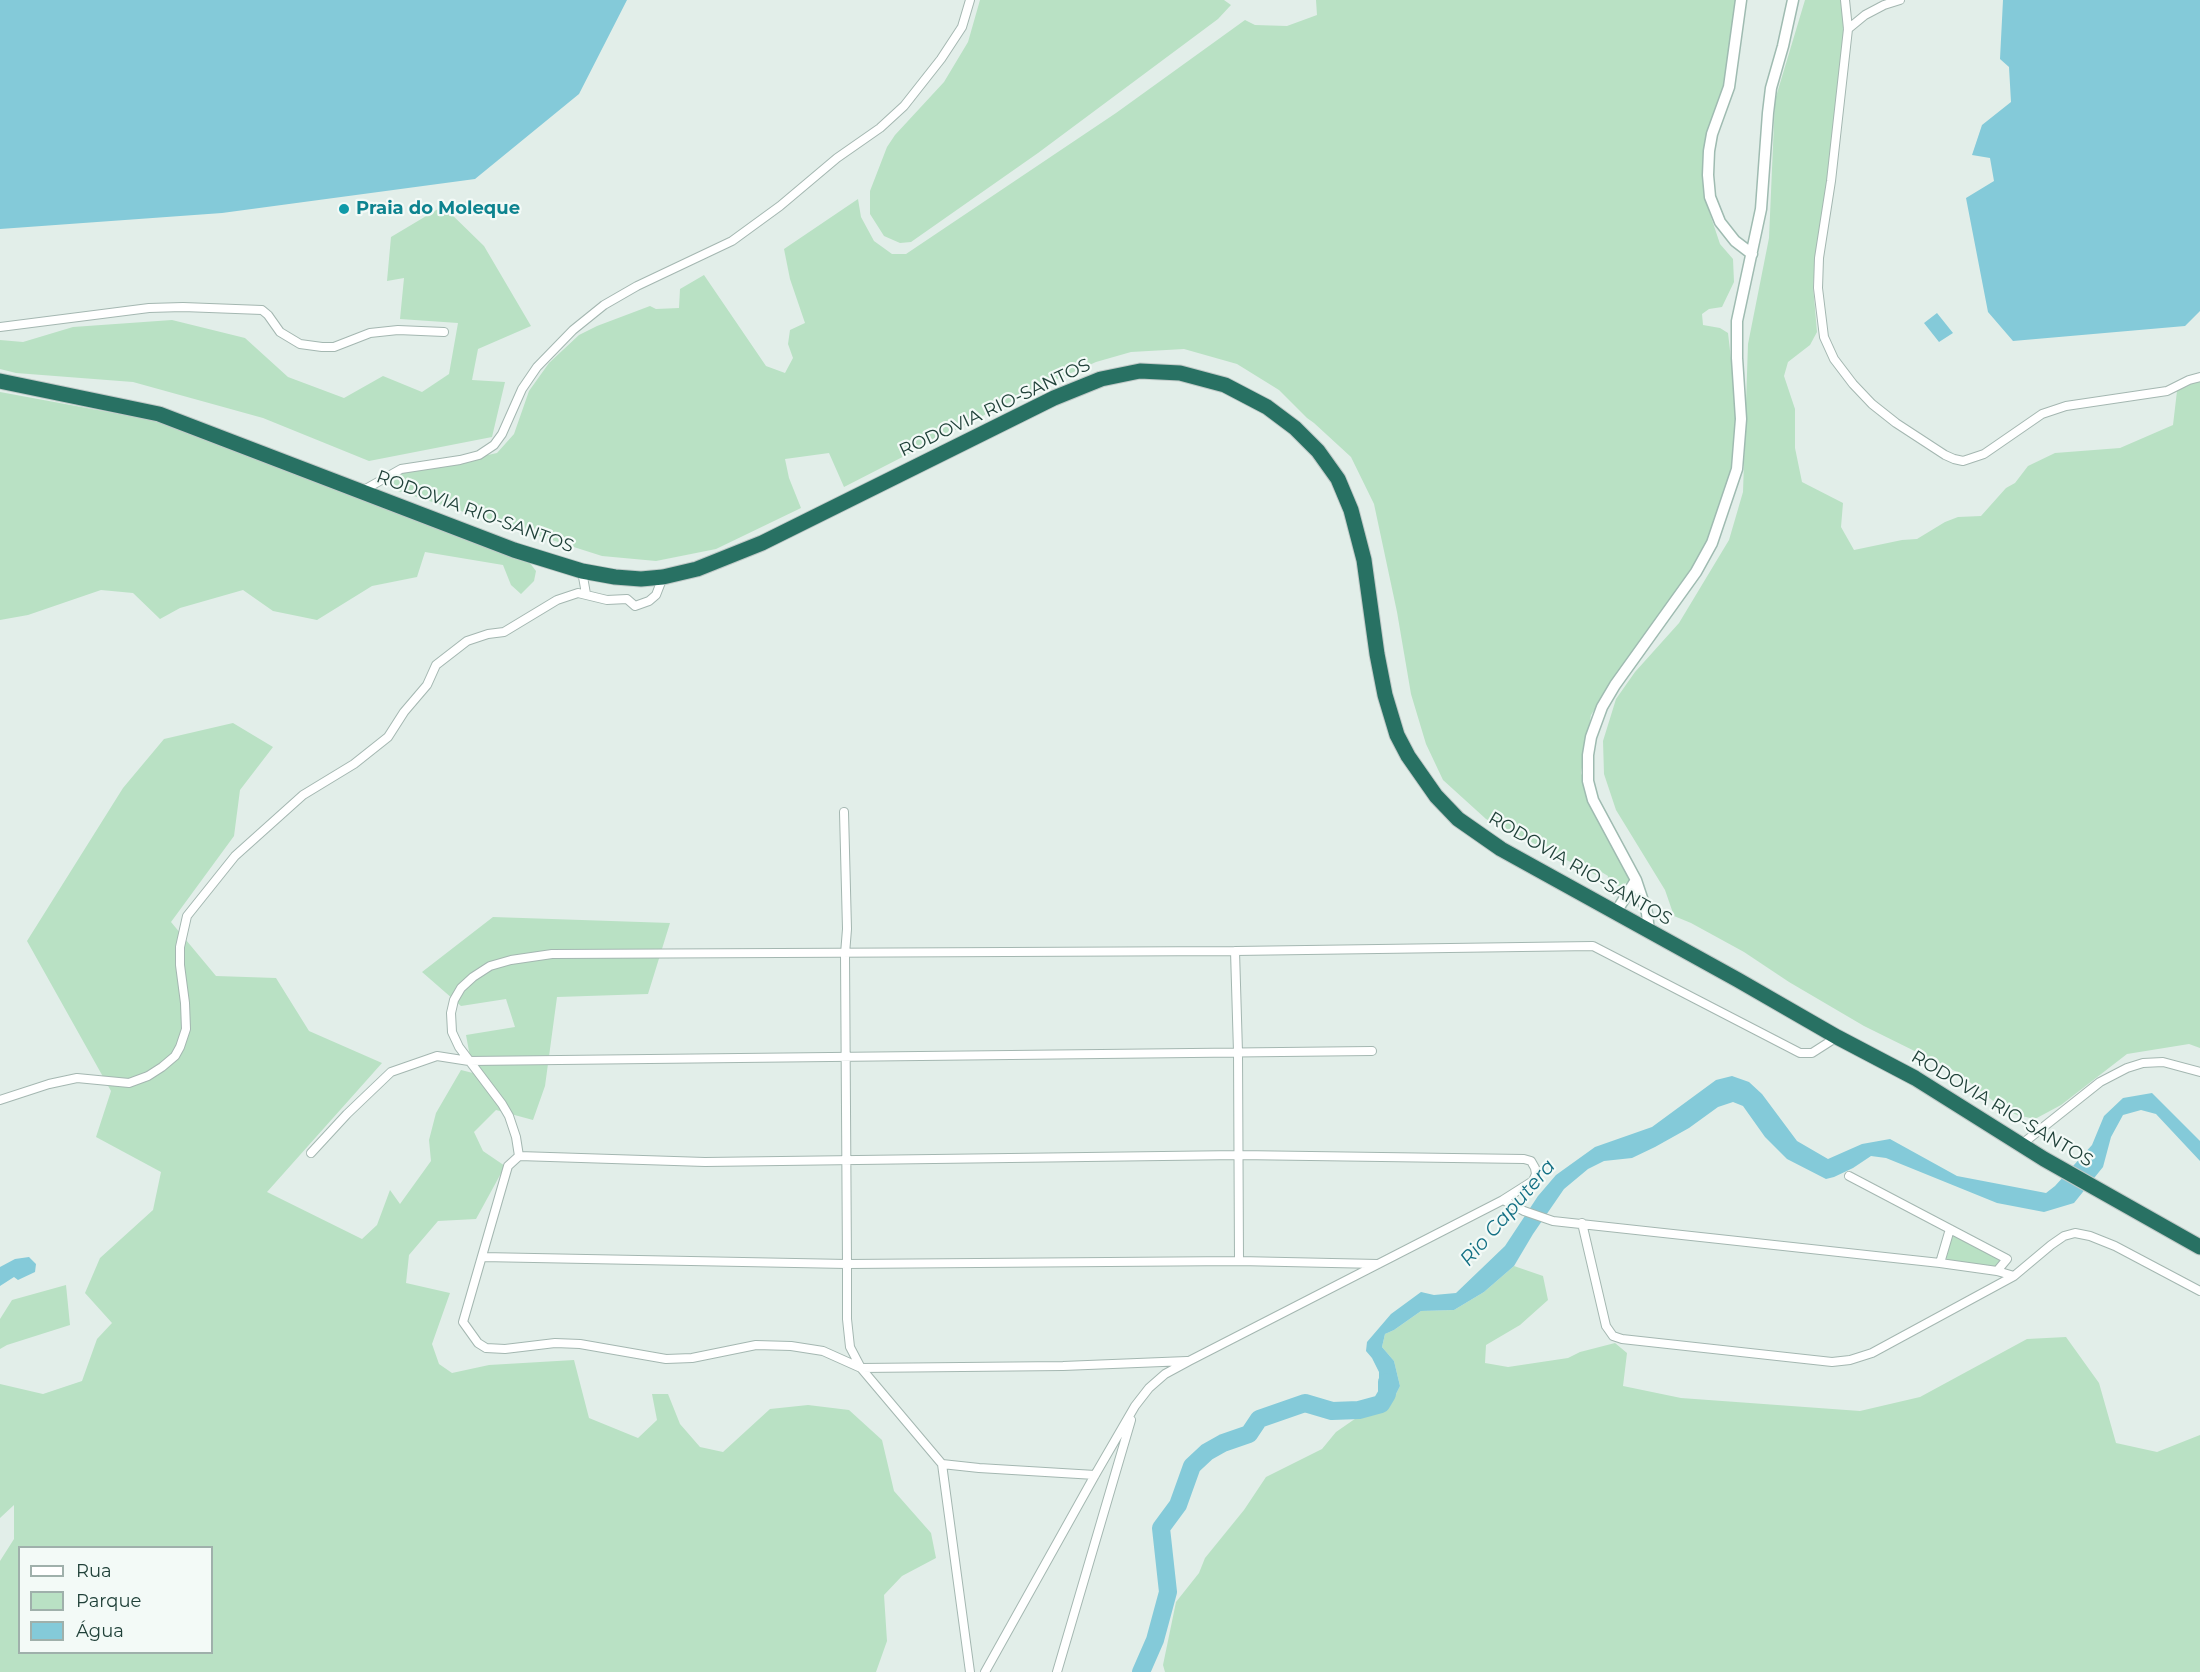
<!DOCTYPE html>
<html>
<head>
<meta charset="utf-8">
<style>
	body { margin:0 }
	#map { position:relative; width:2200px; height:1672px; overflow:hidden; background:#e2eee9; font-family:Montserrat,sans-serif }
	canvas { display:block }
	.legend { position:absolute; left:18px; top:1546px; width:195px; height:108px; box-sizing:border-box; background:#f3faf7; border:2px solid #9fb0ab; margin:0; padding:8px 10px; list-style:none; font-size:18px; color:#204139 }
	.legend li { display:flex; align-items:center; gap:12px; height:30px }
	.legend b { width:30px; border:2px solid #9fb0ab }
</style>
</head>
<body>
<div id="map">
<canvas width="2200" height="1672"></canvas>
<ul class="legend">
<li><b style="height:8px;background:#fff"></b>Rua</li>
<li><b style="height:16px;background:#b9e1c4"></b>Parque</li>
<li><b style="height:16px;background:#84cad9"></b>Água</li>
</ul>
</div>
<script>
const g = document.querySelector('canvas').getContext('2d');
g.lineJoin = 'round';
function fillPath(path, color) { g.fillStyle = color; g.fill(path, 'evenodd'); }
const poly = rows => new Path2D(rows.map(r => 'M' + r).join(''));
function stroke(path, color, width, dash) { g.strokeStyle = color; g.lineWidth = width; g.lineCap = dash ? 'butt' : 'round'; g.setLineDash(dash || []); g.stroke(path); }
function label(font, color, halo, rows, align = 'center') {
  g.font = font + ' Montserrat,sans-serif'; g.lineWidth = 4.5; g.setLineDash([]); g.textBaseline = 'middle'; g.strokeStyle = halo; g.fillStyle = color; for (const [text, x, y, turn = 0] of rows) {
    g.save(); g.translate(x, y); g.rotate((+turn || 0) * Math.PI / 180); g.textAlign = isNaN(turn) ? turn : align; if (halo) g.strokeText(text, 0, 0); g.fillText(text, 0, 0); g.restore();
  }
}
fillPath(poly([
	[980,0,1224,0,1231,5,1218,19,1038,153,911,242,900,243,884,236,870,214,870,191,887,147,895,135,944,82,968,42],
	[1316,0,1739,0,1727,86,1709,128,1703,156,1704,187,1708,208,1720,244,1733,259,1734,282,1722,307,1709,309,1702,314,1703,325,1720,328,1728,333,1738,420,1728,488,1705,552,1623,666,1591,715,1581,773,1631,880,1621,886,1615,886,1607,883,1608,876,1600,871,1596,875,1486,819,1443,780,1426,744,1411,694,1397,612,1374,504,1351,457,1314,423,1307,418,1279,390,1237,364,1184,349,1131,352,1096,362,1035,389,844,487,829,453,785,459,789,478,801,508,716,549,656,561,602,556,398,491,387,483,392,475,417,468,465,460,497,453,514,434,529,391,549,363,579,335,597,326,650,306,656,309,679,308,680,289,704,275,766,366,785,373,793,358,788,344,790,330,805,323,790,279,784,249,858,199,861,217,874,241,892,254,906,254,1116,113,1245,20,1255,25,1287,26,1317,15],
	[1805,0,1844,0,1842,68,1813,285,1817,332,1810,345,1788,362,1784,376,1795,409,1795,448,1802,482,1843,503,1841,527,1854,550,1902,540,1917,539,1945,522,1958,517,1981,516,2006,488,2015,483,2028,466,2055,453,2120,448,2173,425,2177,391,2200,380,2200,1048,2189,1044,2127,1054,2061,1105,2035,1119,2017,1115,2002,1108,1957,1072,1864,1026,1789,982,1744,952,1691,923,1674,916,1665,890,1616,810,1604,774,1603,741,1616,699,1635,672,1679,623,1729,540,1743,492,1748,344,1769,238,1775,100],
	[443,206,484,246,531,326,478,349,472,380,505,382,492,437,369,461,263,418,133,382,16,373,0,369,0,340,23,342,73,327,172,320,245,338,288,377,344,398,383,376,422,392,449,374,458,323,400,319,404,278,387,281,391,237],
	[0,392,152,420,249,451,526,558,536,571,534,581,521,594,511,585,503,565,425,552,417,577,372,586,317,620,273,611,243,590,180,608,160,619,133,593,101,590,28,615,0,620],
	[233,723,273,747,240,790,234,836,171,922,216,976,276,978,309,1031,382,1063,267,1192,362,1239,377,1225,390,1190,400,1204,431,1161,429,1140,436,1113,461,1070,473,1073,466,1035,515,1027,506,999,461,1006,422,972,493,917,670,923,648,994,557,997,545,1086,533,1120,496,1110,474,1132,483,1151,505,1166,476,1219,438,1221,409,1255,406,1283,450,1293,432,1344,439,1364,452,1373,489,1365,574,1360,589,1418,638,1438,657,1420,652,1394,668,1394,680,1424,700,1447,723,1452,770,1409,808,1405,849,1410,882,1440,894,1491,931,1533,936,1558,902,1576,884,1595,887,1641,876,1672,0,1672,0,1561,14,1539,14,1505,0,1518,0,1384,43,1394,82,1381,97,1339,112,1323,85,1293,100,1258,153,1210,161,1172,96,1137,111,1091,27,941,123,788,164,739],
	[20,1548,212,1548,212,1652,20,1652],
	[1951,1232,2003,1260,1996,1269,1942,1260],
	[1514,1266,1543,1276,1548,1300,1520,1325,1486,1345,1485,1363,1508,1367,1568,1358,1580,1352,1615,1343,1627,1353,1623,1386,1681,1398,1860,1411,1920,1397,2027,1339,2066,1337,2099,1383,2116,1443,2157,1452,2200,1435,2200,1672,1165,1672,1163,1665,1176,1602,1199,1573,1205,1558,1244,1510,1266,1477,1322,1449,1336,1432,1362,1414,1390,1406,1400,1386,1394,1361,1382,1347,1385,1334,1394,1330,1421,1311,1454,1310,1484,1292],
	[66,1285,70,1325,7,1345,0,1349,0,1319,12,1300]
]), '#b9e1c4');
fillPath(poly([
	[0,0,627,0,579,94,475,179,222,213,0,229],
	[2003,0,2200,0,2200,311,2185,326,2013,341,1988,312,1966,198,1994,181,1990,158,1972,155,1982,125,2011,102,2009,67,2000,59],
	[1937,313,1953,333,1939,342,1924,323],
	[1732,1076,1749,1082,1762,1094,1797,1141,1828,1159,1862,1144,1890,1139,1957,1176,2046,1193,2055,1186,2092,1145,2104,1116,2123,1098,2152,1093,2200,1141,2200,1161,2156,1114,2141,1110,2123,1115,2111,1137,2103,1167,2074,1203,2044,1212,1997,1203,1886,1158,1871,1156,1853,1168,1834,1177,1826,1179,1787,1159,1765,1137,1743,1106,1733,1102,1718,1107,1689,1128,1655,1147,1632,1158,1604,1161,1588,1169,1564,1189,1533,1234,1514,1266,1484,1292,1454,1310,1421,1311,1394,1330,1385,1334,1382,1347,1394,1361,1400,1386,1390,1406,1381,1404,1384,1389,1379,1379,1379,1372,1372,1358,1366,1351,1367,1342,1391,1314,1421,1292,1434,1295,1456,1293,1505,1246,1538,1196,1556,1175,1595,1147,1652,1127,1716,1080],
	[29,1257,36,1264,35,1272,18,1280,14,1277,0,1286,0,1267,15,1259]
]), '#84cad9');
stroke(poly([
	[1141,1672,1155,1640,1168,1592,1161,1528,1178,1505,1192,1466,1207,1452,1223,1443,1249,1434,1259,1419,1305,1403,1332,1411,1359,1410,1381,1404,1387,1394,1387,1382]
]), '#84cad9', 18);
const street = poly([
	[1845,0,1848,29,1831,181,1819,258,1818,288,1824,337,1834,359,1853,384,1872,404,1896,423,1945,455,1954,459,1963,461,1984,454,2042,414,2066,406,2167,391,2189,380,2200,377],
	[1848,29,1865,15,1884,5,1900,0],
	[0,327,149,308,183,307,262,310,268,315,280,332,300,344,322,347,334,347,370,333,398,330,444,332],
	[362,491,401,469,460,460,479,455,494,445,502,434,522,389,537,367,573,330,604,305,637,286,732,241,780,206,837,158,880,128,904,106,941,59,962,27,970,0],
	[582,571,586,594],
	[1235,951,1238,1052,1239,1261],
	[0,1100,49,1084,77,1078,129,1083,148,1076,162,1067,175,1056,180,1047,186,1029,185,1003,180,965,180,947,187,916,235,856,303,795,354,764,388,737,404,712,427,685,436,665,467,641,488,634,504,632,557,600,578,593,607,600,627,599,635,606,649,601,656,595,663,577],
	[2022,1144,2100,1082,2127,1068,2143,1063,2163,1062,2200,1072],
	[311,1153,347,1114,391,1072,437,1056,469,1061,1372,1051],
	[519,1156,516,1137,509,1116,502,1104,459,1047,452,1032,451,1013,454,1000,461,988,473,977,490,966,511,960,552,954,1235,951,1593,946,1800,1053,1812,1053,1837,1037],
	[1849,1176,2007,1259,1997,1271],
	[1582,1223,1606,1326,1613,1336,1622,1339,1832,1362,1850,1360,1872,1353,2014,1276],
	[482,1257,847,1264,845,954,847,929,844,812],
	[1940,1263,1950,1229],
	[1187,1361,1063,1366,861,1368,850,1347,847,1319,847,1264,1239,1261,1378,1264],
	[942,1464,861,1368,823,1351,791,1346,756,1345,692,1358,666,1359,580,1344,555,1343,505,1349,486,1348,478,1343,463,1322,508,1166,519,1156,705,1162,1239,1155,1524,1159,1531,1161,1535,1168,1536,1174,1533,1181,1503,1200],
	[970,1672,942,1464,979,1468,1095,1475],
	[985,1672,1095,1475,1135,1406,1149,1388,1165,1374,1189,1361,1503,1200,1524,1211,1553,1221,1940,1263,1997,1271,2014,1276,2051,1245,2064,1236,2075,1233,2090,1236,2115,1246,2200,1291],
	[1057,1672,1131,1420]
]);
const secondary = poly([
	[1741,0,1729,87,1712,134,1709,151,1708,175,1710,197,1720,222,1735,241,1752,254],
	[1616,912,1636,880],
	[1649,932,1647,913,1636,880,1593,800,1588,781,1588,755,1591,737,1602,707,1615,685,1696,572,1712,543,1737,469,1741,419,1737,358,1737,321,1761,209,1768,113,1771,88,1783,46,1793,0]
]);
const highway = poly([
	[0,381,159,414,514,550,582,571,615,577,641,579,663,577,697,569,762,543,1054,398,1101,379,1140,371,1180,373,1225,385,1267,407,1295,428,1318,451,1338,479,1351,510,1364,560,1377,654,1385,695,1397,735,1408,756,1436,796,1458,819,1501,849,1738,980,1837,1037,1915,1078,2044,1159,2200,1247]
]);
stroke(street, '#a4b7b1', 10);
stroke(secondary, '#9fbbb1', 13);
stroke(highway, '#c1cac8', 17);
stroke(street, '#fff', 8);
stroke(secondary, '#fff', 10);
stroke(highway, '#287163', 15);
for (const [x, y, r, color] of [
	[344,209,6,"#0f9aa8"]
]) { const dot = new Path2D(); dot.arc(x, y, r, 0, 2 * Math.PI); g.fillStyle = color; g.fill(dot); stroke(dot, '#f3faf7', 2); }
label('bold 18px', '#0d838f', '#f3faf7', [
	["Praia do Moleque",356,209]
], 'left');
label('18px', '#204139', '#f3faf7', [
	["RODOVIA RIO-SANTOS",995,408,-25],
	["RODOVIA RIO-SANTOS",475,512,20],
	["RODOVIA RIO-SANTOS",1580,869,30],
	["RODOVIA RIO-SANTOS",2002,1109,31]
]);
label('italic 20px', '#137084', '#f3faf7', [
	["Rio Caputera",1508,1213,-49]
]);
</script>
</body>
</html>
